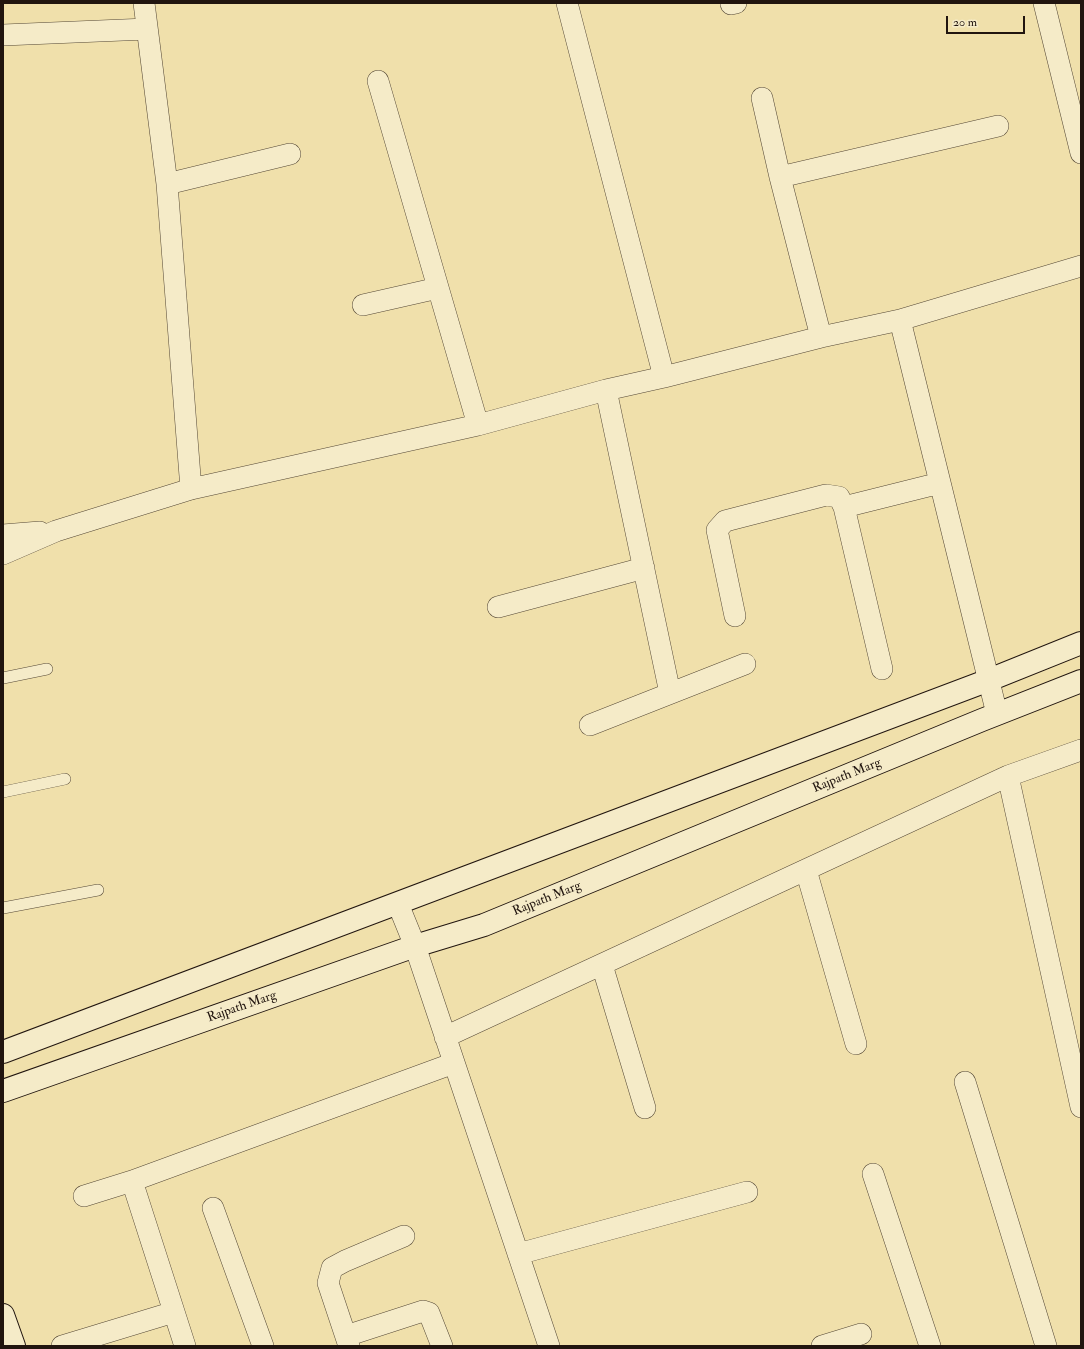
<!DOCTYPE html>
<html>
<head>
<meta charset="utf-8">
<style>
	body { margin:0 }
	#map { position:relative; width:1084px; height:1349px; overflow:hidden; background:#f0e0ab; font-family:"IM FELL Double Pica",serif }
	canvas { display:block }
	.frame { position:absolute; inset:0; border:4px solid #21150f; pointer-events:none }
	.scale { position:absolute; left:946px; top:16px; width:79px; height:18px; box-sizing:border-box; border:2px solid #21150f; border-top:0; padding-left:5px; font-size:12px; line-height:14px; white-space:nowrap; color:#21150f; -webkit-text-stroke:3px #f5ebc8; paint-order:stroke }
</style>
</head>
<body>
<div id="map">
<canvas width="1084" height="1349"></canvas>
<div class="frame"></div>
<div class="scale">20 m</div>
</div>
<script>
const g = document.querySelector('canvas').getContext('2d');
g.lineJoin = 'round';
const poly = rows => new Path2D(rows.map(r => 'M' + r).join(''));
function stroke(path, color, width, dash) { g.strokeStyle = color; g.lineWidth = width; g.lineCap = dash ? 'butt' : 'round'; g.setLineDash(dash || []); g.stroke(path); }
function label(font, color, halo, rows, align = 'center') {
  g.font = font + ' "IM FELL Double Pica",serif'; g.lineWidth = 3; g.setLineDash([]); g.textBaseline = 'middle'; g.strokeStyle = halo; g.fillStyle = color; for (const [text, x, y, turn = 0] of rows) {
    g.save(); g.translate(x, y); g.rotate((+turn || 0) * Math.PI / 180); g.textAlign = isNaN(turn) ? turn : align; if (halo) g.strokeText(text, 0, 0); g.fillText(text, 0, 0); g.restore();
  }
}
const service = poly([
	[3,678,47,669],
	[3,792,65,779],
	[3,908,98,890]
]);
const minor = poly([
	[144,3,167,184,191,489],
	[567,3,664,377],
	[1044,3,1081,153],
	[731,4,736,3],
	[3,35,147,29],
	[378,81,478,425],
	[762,98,780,177,821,337],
	[780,177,998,126],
	[167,184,290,154],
	[363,305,438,288],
	[900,320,997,714],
	[606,390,670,693],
	[844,507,940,483],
	[3,535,40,532],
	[3,554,56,531,191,489,478,425,606,390,664,377,821,337,900,320,1081,266],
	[498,607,644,568],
	[735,616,717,530,725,521,826,495,839,497,844,507,882,669],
	[590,725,745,664],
	[1008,776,1081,1107],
	[806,870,856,1044],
	[398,904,415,946,549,1346],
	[602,965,645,1108],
	[445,1037,1008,776,1081,750],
	[965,1082,1046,1346],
	[873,1174,930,1346],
	[132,1181,185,1346],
	[84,1196,132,1181,454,1063],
	[213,1208,263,1346],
	[518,1254,747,1192],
	[346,1336,423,1311,429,1313,442,1346],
	[62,1346,174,1312],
	[349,1346,328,1283,332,1268,345,1261,404,1236],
	[822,1346,861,1334]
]);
const secondary = poly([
	[3,1052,989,680,1081,643],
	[3,1091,415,946,484,925,982,720,1081,681],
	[3,1315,14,1346]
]);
stroke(service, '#554836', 12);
stroke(minor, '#554836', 22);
stroke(secondary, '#21150f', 24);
stroke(service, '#f5ebc8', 11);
stroke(minor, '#f5ebc8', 21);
stroke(secondary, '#f5ebc8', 22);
label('13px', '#21150f', '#f5ebc8', [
	["Rajpath Marg",847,776,-22],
	["Rajpath Marg",547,899,-22],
	["Rajpath Marg",242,1007,-19]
]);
</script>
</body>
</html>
